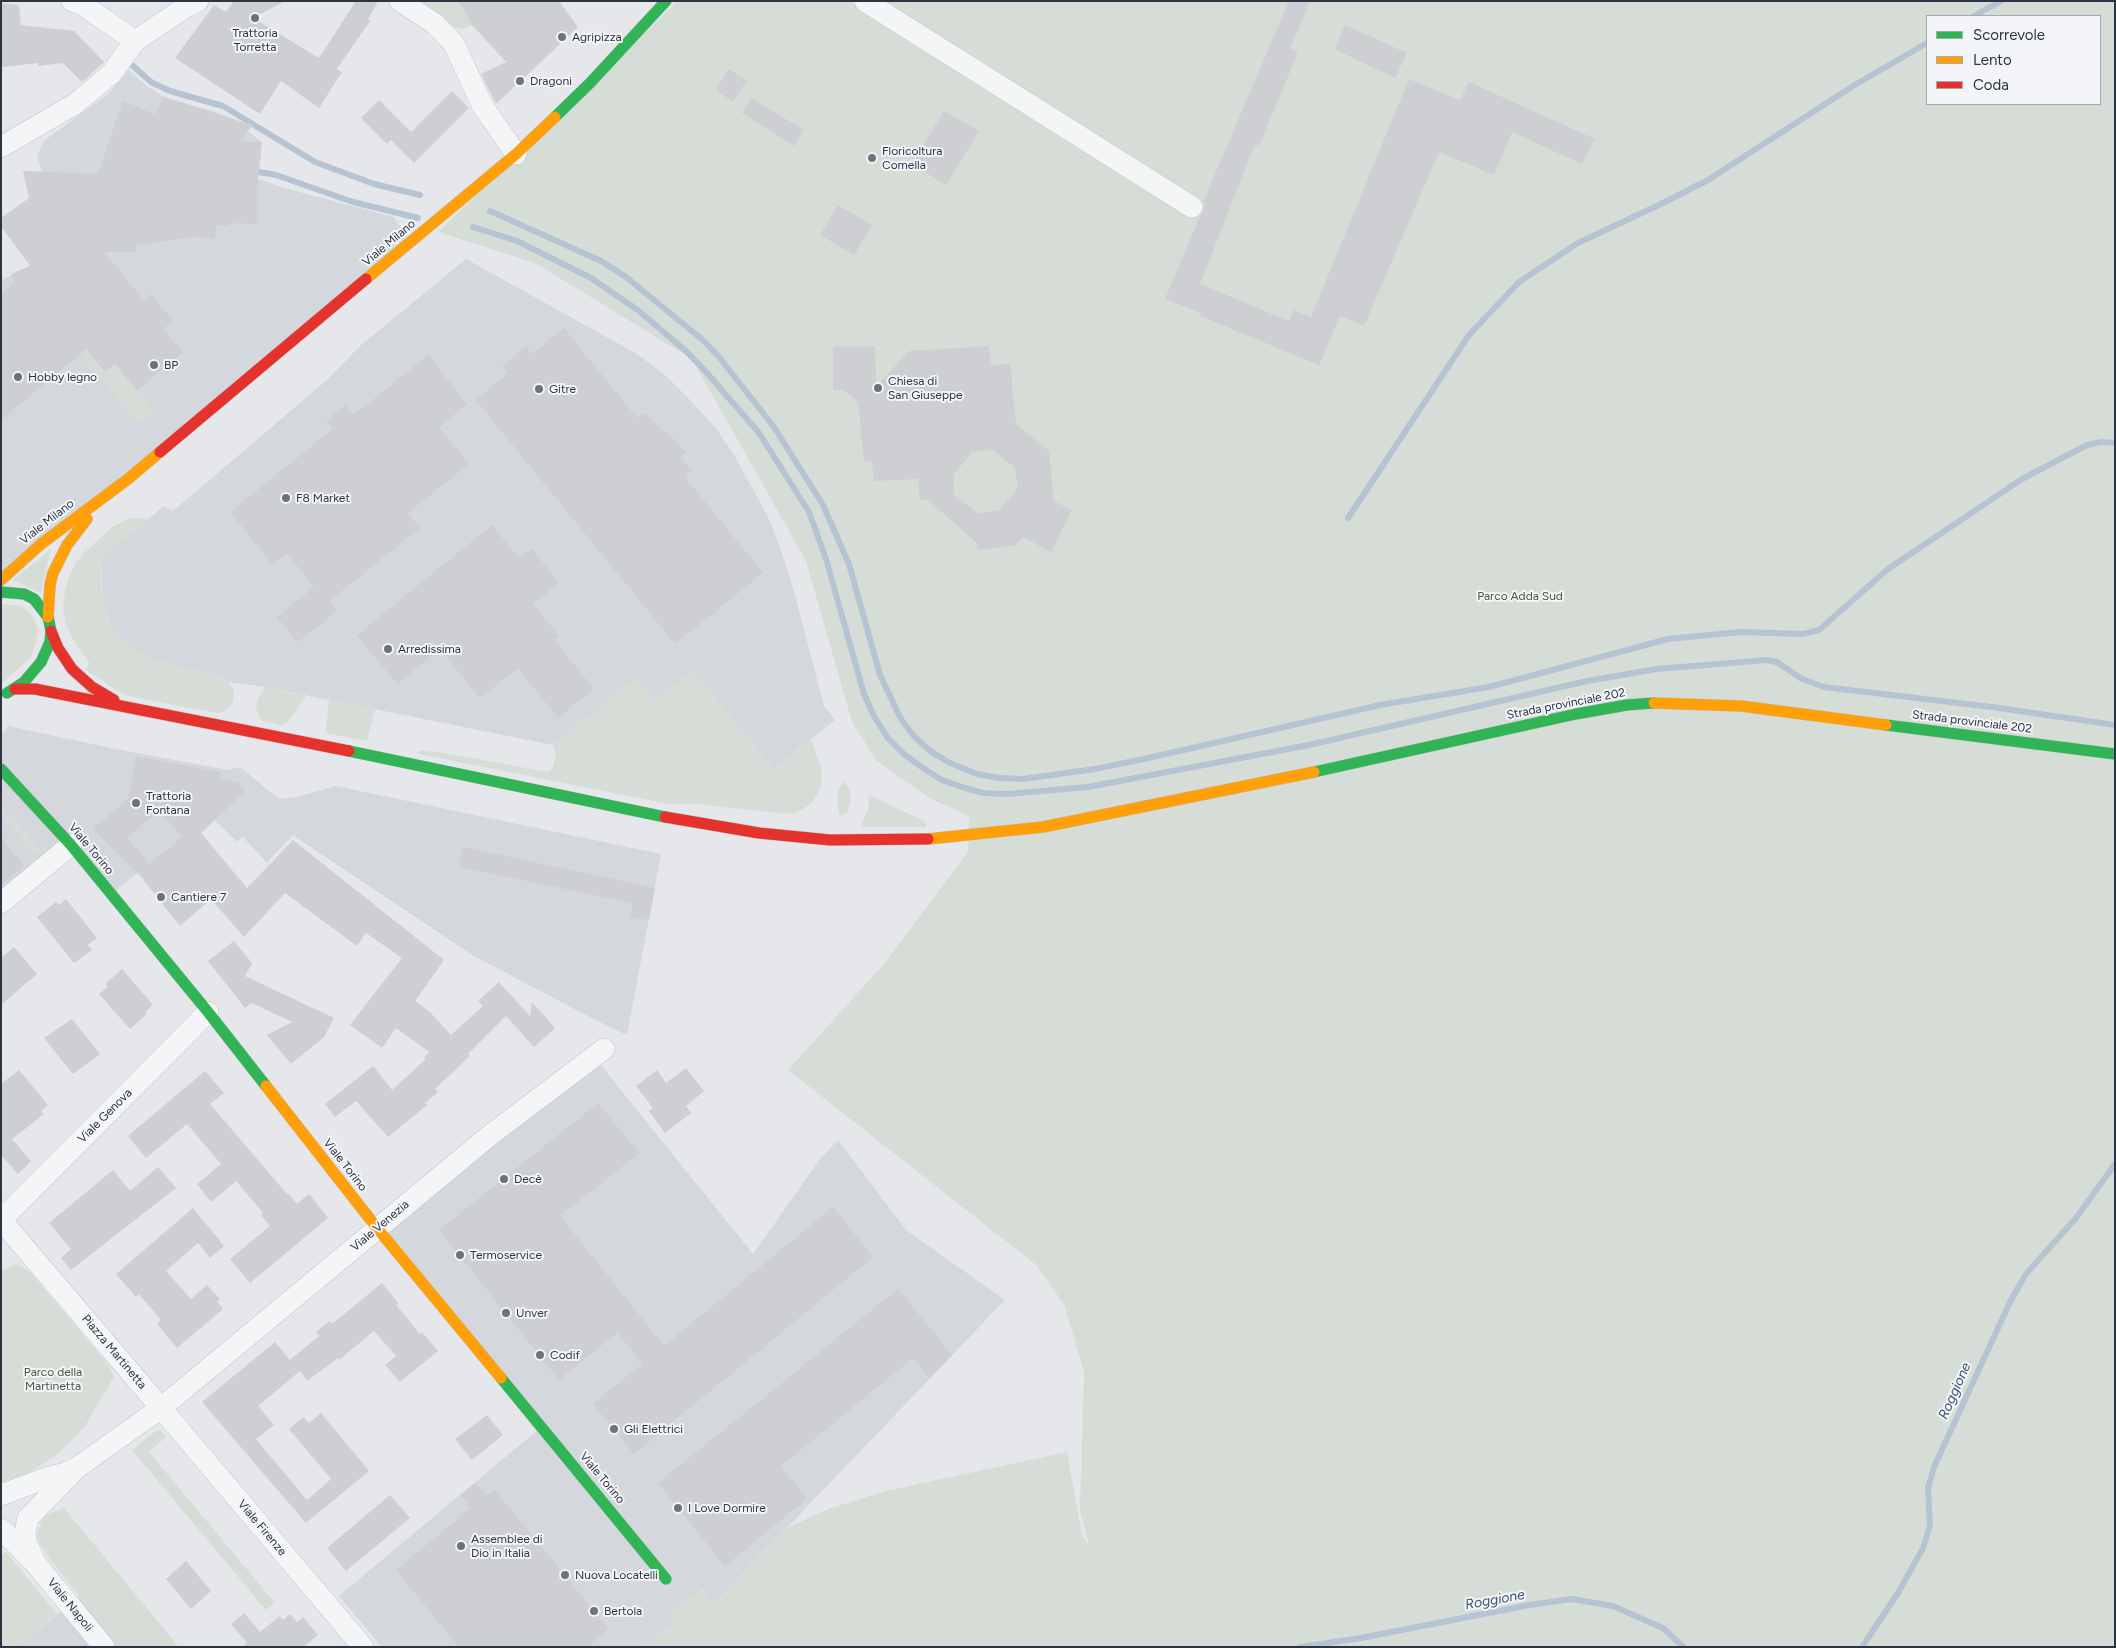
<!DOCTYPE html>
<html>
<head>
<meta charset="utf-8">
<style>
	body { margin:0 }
	#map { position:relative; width:2116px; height:1648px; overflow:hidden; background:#e5e7ea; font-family:Figtree,sans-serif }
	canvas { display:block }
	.frame { position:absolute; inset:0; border:2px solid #2d3442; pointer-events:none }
	.legend { position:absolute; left:1926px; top:15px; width:175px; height:90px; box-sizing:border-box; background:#f3f5f8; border:1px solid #a4a8af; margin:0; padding:6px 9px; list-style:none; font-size:15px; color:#2d3442 }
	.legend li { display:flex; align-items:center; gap:10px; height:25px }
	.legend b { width:25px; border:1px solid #a4a8af }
</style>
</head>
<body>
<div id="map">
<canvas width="2116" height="1648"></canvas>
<div class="frame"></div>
<ul class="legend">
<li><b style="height:6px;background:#30b455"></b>Scorrevole</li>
<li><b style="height:6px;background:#ff9f0a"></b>Lento</li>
<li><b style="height:6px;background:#e5322d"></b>Coda</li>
</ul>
</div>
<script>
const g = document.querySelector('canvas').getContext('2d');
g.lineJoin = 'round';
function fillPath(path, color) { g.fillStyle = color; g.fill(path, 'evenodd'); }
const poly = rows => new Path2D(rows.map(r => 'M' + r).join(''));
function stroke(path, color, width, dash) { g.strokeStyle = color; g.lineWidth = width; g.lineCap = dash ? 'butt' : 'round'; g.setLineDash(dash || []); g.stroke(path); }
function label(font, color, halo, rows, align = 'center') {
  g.font = font + ' Figtree,sans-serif'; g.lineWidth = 4; g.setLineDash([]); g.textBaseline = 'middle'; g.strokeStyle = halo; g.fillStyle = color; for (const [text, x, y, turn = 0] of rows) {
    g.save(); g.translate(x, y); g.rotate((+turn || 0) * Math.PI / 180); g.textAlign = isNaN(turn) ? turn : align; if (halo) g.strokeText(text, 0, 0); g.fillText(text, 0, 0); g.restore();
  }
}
fillPath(poly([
	[129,70,144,84,164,97,219,113,232,119,262,142,258,179,288,189,393,217,411,240,1,576,1,280,31,266,64,246,37,155,45,140,108,94],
	[466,259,637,354,665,375,691,401,715,427,734,455,767,515,780,547,793,588,824,706,835,720,774,769,692,671,655,701,636,678,553,745,265,687,227,682,220,677,158,661,144,656,119,637,111,627,103,603,101,558,164,506,173,511,327,380,360,346],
	[8,726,116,749,228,770,240,767,279,799,297,797,336,786,661,854,627,1035,609,1027,472,955,293,835,267,863,243,837,237,842,210,815,114,892,1,767,1,735],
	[1,772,69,845,1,902],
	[596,1059,753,1254,821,1158,838,1140,906,1230,1005,1300,714,1604,702,1589,668,1615,674,1623,644,1647,382,1647,339,1596,545,1424,381,1229],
	[79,1596,120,1647,18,1647,53,1618]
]), '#d4d7dc');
fillPath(poly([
	[415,1,458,1,473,25,462,29,454,27],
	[678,1,2115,1,2115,1647,644,1647,674,1623,668,1615,701,1589,715,1604,787,1528,828,1509,886,1491,1067,1452,1082,1536,1090,1547,1080,1511,1084,1372,1064,1304,1035,1264,788,1070,884,964,968,852,969,816,931,799,877,761,852,722,806,561,692,359,535,263,438,232],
	[1927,16,2100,16,2100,104,1927,104],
	[86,349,115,364,155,411,138,424,80,354],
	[139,518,148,520,101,558,101,584,106,616,119,637,144,656,172,665,211,673,227,682,233,688,234,695,233,702,229,708,223,712,217,713,137,698,121,693,85,669,90,664,73,639,66,625,63,608,65,591,69,577,75,564,84,553,112,527,128,519],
	[51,549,41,593,13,580],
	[1,604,22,606,33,616,39,631,31,657,1,684],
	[692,671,774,769,811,740,821,767,822,778,821,787,812,803,796,813,786,814,699,804,668,804,419,754,418,752,420,750,439,752,548,772,552,769,556,756,553,745,636,677,655,701],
	[265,687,306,696,288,721,281,725,263,721,258,715,256,706,259,697],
	[329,700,375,709,367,741,326,733],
	[845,782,849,789,851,800,848,811,841,816,839,814,837,799,839,787],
	[869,795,924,821,927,825,926,827,861,827,861,824,868,810],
	[1,807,39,846,40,852,36,856,1,815],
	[14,1265,21,1266,29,1271,109,1366,114,1377,85,1426,65,1447,45,1463,26,1474,1,1482,1,1271],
	[156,1431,161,1431,166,1437,149,1452,275,1603,266,1610,132,1450],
	[64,1508,179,1647,120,1647,49,1558,39,1542,37,1534,42,1521,47,1515],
	[6,1552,57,1614,18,1647,1,1647,1,1556]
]), '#d6ddd6');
stroke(poly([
	[1974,16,2001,1],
	[133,66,151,82,170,91,223,106,315,162,374,184,420,195],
	[259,172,276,175,353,202,418,218],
	[490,211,601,261,626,277,704,341,719,357,774,427,823,505,849,564,880,675,901,719,913,735,930,751,950,763,977,774,999,778,1023,779,1095,769,1144,759,1380,705,1489,687,1668,639,1740,632,1803,634,1819,630,1888,569,2022,479,2087,445,2101,442,2115,443],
	[473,227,517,241,591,278,639,311,687,352,707,373,759,433,809,512,826,559,864,694,874,716,887,737,905,755,926,770,942,780,962,787,983,793,1007,794,1088,787,1309,745,1587,681,1657,669,1766,660,1777,662,1802,679,1824,687,1992,707,2115,725],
	[1348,518,1469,335,1519,282,1578,243,1661,204,1708,180,1853,86,1927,43],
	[1300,1647,1361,1638,1529,1605,1572,1599,1613,1606,1663,1628,1683,1647],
	[1862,1647,1898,1593,1923,1548,1930,1525,1928,1488,1934,1467,2010,1302,2026,1274,2076,1218,2115,1164]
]), '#b6c3d2', 6);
fillPath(poly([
	[234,1,285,1,253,18,319,58,356,1,378,1,368,20,370,21,337,69,342,72,319,108,281,81,260,114,175,58,214,5,226,12],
	[458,1,559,1,578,27,496,104,481,74,506,62,473,26],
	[1289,1,1310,1,1290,49,1298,52,1259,146,1255,144,1200,284,1289,321,1294,310,1311,317,1409,79,1460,100,1469,82,1595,139,1582,164,1512,132,1494,175,1439,152,1364,326,1340,316,1319,365,1200,316,1201,313,1165,299,1200,216,1203,213,1205,203,1203,202],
	[1,3,19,5,21,25,74,31,104,62,82,82,63,63,38,66,38,63,1,67],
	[1345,25,1407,53,1395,78,1334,49],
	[728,69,747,80,733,102,716,90],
	[452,91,469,108,414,163,391,140,387,144,361,118,379,100,411,132],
	[164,97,252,125,241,142,262,142,258,179,257,224,230,223,229,226,216,225,215,238,194,237,136,245,136,252,104,252,144,300,151,294,173,321,163,329,183,352,137,390,115,364,105,372,86,349,1,420,1,294,15,282,11,274,30,266,1,226,1,218,29,198,23,171,98,174,123,101,156,115],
	[751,98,804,130,794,146,742,113],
	[944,111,979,131,946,185,912,164],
	[838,205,872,225,854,255,820,235],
	[564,328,637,418,643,413,675,440,686,453,680,457,692,471,685,477,763,573,675,644,476,400,508,373,502,366,526,347,532,354],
	[875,346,876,387,909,351,989,346,991,365,1010,364,1016,424,1049,451,1054,501,1072,510,1051,552,1023,537,1016,545,978,550,977,543,927,499,920,500,918,479,874,481,872,461,864,462,858,402,843,390,833,390,833,347],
	[993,450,1015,468,1018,488,999,511,977,513,954,495,954,474,972,452],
	[428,355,467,404,439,427,469,464,408,513,420,528,329,601,337,611,298,642,277,617,314,587,287,553,273,565,230,512,333,429,326,421,345,405,354,415],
	[492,525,519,558,532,549,559,583,533,604,559,636,554,640,594,689,558,718,518,668,480,698,440,649,397,684,357,635],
	[136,756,220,772,219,778,238,782,245,791,201,833,247,888,293,840,444,960,415,1001,430,1012,451,1035,483,1006,478,1001,499,982,530,1016,532,1002,555,1028,534,1047,506,1016,468,1054,470,1056,435,1089,438,1092,425,1103,427,1105,388,1137,356,1101,335,1117,325,1104,373,1066,392,1090,426,1059,424,1057,429,1052,396,1028,382,1048,350,1025,402,958,366,933,357,946,285,893,244,937,211,899,180,926,138,873,93,829,128,799],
	[160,811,182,837,149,864,127,837],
	[1,838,24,866,1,885],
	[463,847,655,888,649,920,630,917,633,903,459,867],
	[66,899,97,938,88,945,92,950,74,963,37,917,56,902,59,905],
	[234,941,252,963,245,976,334,1018,324,1037,291,1064,267,1035,292,1022,252,1003,245,1008,208,961],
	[14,947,37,974,1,1005,1,958],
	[122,969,153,1005,145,1012,147,1014,130,1029,99,994,108,987,105,984],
	[72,1019,100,1054,73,1074,44,1038],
	[686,1068,704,1091,686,1106,691,1113,665,1133,649,1111,653,1108,636,1086,657,1070,666,1083],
	[19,1070,48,1105,41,1111,44,1114,12,1139,31,1161,18,1174,1,1155,1,1084],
	[205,1071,224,1093,210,1104,287,1194,288,1193,297,1204,309,1194,328,1218,250,1283,230,1259,270,1226,261,1215,263,1213,236,1181,211,1202,197,1184,221,1164,187,1124,146,1158,128,1136],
	[598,1103,639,1153,560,1216,664,1346,833,1207,873,1257,634,1454,593,1404,643,1363,617,1333,559,1380,439,1230],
	[158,1167,176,1188,71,1270,61,1258,71,1249,49,1223,113,1170,130,1191],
	[193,1208,224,1246,210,1258,198,1243,166,1271,191,1299,207,1285,220,1299,217,1302,223,1309,177,1348,157,1324,161,1320,139,1294,136,1297,116,1274],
	[382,1283,398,1303,396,1305,420,1334,422,1332,438,1351,400,1382,385,1365,396,1356,374,1331,339,1360,338,1358,307,1381,300,1371,258,1406,274,1425,256,1439,307,1500,331,1479,289,1429,303,1417,309,1423,321,1413,369,1471,306,1523,202,1402,275,1342,290,1360,319,1336,316,1332,330,1321,332,1324],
	[898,1289,952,1355,930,1378,913,1358,781,1466,807,1499,725,1566,658,1483],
	[487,1415,503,1435,472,1460,455,1439],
	[475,1483,486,1496,494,1489,609,1629,587,1647,459,1647,396,1570,471,1508,460,1495],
	[390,1495,410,1518,346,1571,327,1548],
	[186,1561,211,1591,191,1609,166,1579],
	[244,1613,260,1632,280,1616,283,1620,290,1614,297,1622,303,1617,318,1635,303,1647,243,1647,247,1643,231,1624]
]), '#cdcfd2');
const street = poly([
	[72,1,83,5,135,41],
	[400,1,435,24,454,44,482,105,516,154],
	[865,1,1192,207],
	[1,147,75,104,111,74,135,41,186,7,198,1],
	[1,903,71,845],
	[2,1219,208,1012],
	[1,1220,161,1408,78,1467,66,1473,43,1479,1,1495],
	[1,1529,36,1564,104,1647],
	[34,1559,26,1542,25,1533,28,1518,74,1471],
	[363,1647,161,1408,489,1136,604,1049]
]);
const fast = poly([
	[555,117,590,83,666,1],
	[1,592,24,594,34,599,48,617,51,631,50,642,41,662,24,682,7,693],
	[1886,725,2115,754],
	[349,751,665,817],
	[1,769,71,845,208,1012,266,1086],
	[1314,772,1576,714,1627,705,1654,703],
	[501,1378,666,1579]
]);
const slow = poly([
	[366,279,516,154,555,117],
	[1,580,41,544,128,479,160,452],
	[48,617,50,585,53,573,67,545,87,519],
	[1654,703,1741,706,1886,725],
	[928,839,1043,827,1314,772],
	[266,1086,377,1228,501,1378]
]);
const jam = poly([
	[160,452,366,279],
	[51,631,58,648,72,669,92,687,114,700],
	[15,689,35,689,349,751],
	[665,817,759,833,830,840,928,839]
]);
stroke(street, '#c3c5c8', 22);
stroke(fast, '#c3c5c8', 12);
stroke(slow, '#c3c5c8', 12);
stroke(jam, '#c3c5c8', 12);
stroke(street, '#f4f5f6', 21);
stroke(fast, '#30b455', 11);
stroke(slow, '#ff9f0a', 11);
stroke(jam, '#e5322d', 11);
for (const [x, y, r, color] of [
	[255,18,5,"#6d737d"],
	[562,37,5,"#6d737d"],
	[520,81,5,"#6d737d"],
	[872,158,5,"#6d737d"],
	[154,365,5,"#6d737d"],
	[18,377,5,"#6d737d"],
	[878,388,5,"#6d737d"],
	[539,389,5,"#6d737d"],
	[286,498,5,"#6d737d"],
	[388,649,5,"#6d737d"],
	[136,803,5,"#6d737d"],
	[161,897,5,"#6d737d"],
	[504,1179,5,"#6d737d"],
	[460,1255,5,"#6d737d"],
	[506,1313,5,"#6d737d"],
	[540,1355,5,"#6d737d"],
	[614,1429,5,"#6d737d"],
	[678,1508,5,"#6d737d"],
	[461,1546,5,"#6d737d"],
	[565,1575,5,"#6d737d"],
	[594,1611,5,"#6d737d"]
]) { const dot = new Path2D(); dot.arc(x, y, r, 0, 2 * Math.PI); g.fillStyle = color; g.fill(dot); stroke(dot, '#f3f5f8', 2); }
label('12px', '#2d3442', '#f3f5f8', [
	["Trattoria",255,33,"center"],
	["Torretta",255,47,"center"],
	["Agripizza",572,37],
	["Dragoni",530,81],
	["Floricoltura",882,151],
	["Comella",882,165],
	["BP",164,365],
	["Hobby legno",28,377],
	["Chiesa di",888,381],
	["San Giuseppe",888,395],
	["Gitre",549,389],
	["F8 Market",296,498],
	["Arredissima",398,649],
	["Trattoria",146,796],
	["Fontana",146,810],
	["Cantiere 7",171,897],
	["Decè",514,1179],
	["Termoservice",470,1255],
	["Unver",516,1313],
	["Codif",550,1355],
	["Gli Elettrici",624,1429],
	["I Love Dormire",688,1508],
	["Assemblee di",471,1539],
	["Dio in Italia",471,1553],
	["Nuova Locatelli",575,1575],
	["Bertola",604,1611]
], 'left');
label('12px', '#2d3442', '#f3f5f8', [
	["Viale Milano",389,243,-40],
	["Viale Milano",47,522,-38],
	["Strada provinciale 202",1566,704,-11],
	["Strada provinciale 202",1972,722,7],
	["Viale Torino",91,849,50],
	["Viale Genova",105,1116,-45],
	["Viale Torino",345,1165,52],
	["Viale Venezia",380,1226,-40],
	["Piazza Martinetta",114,1352,50],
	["Viale Torino",602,1478,50],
	["Viale Firenze",262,1528,50],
	["Viale Napoli",70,1605,51]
]);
label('12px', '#415d3b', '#f3f5f8', [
	["Parco Adda Sud",1520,596],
	["Parco della",53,1372],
	["Martinetta",53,1386]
]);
label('italic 14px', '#395373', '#f3f5f8', [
	["Roggione",1955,1391,-66],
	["Roggione",1495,1600,-10]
]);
</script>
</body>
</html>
